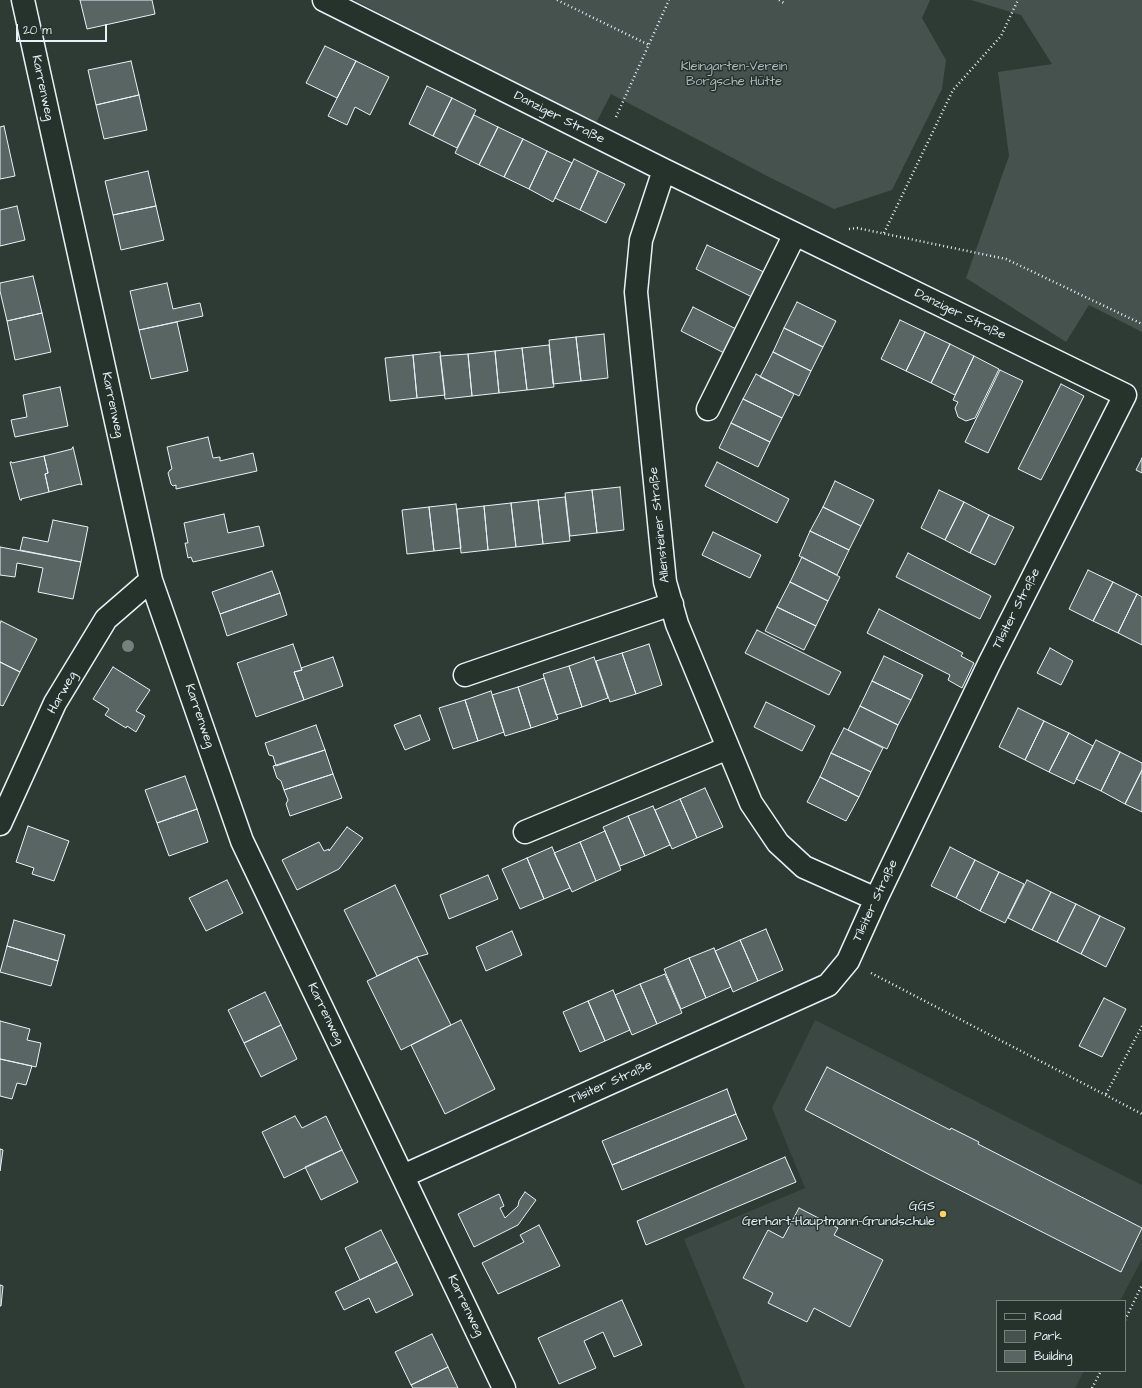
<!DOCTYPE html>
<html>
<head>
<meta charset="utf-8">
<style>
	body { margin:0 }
	#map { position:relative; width:1142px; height:1388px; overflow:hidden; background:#2e3b35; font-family:"Architects Daughter",sans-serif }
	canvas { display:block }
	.legend { position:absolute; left:996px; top:1300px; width:130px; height:72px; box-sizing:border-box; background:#26332d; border:1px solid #747f7e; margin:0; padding:5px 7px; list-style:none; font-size:12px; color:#e8f1f8 }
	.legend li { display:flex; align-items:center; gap:8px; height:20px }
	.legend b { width:20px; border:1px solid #747f7e }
	.scale { position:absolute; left:16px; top:24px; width:91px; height:18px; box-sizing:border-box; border:2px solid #e8f1f8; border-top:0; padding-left:5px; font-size:12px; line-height:14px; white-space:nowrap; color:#e8f1f8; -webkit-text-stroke:3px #26332d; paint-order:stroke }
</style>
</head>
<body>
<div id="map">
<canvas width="1142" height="1388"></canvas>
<ul class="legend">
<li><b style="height:5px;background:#26332d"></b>Road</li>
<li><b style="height:11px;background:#45524e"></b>Park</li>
<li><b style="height:11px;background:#596563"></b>Building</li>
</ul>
<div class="scale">20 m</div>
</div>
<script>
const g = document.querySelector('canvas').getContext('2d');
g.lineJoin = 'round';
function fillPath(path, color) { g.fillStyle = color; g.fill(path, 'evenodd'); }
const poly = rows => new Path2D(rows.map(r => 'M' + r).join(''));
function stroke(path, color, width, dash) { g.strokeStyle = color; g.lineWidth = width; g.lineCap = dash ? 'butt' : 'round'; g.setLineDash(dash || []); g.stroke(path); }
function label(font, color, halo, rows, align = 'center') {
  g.font = font + ' "Architects Daughter",sans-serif'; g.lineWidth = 3; g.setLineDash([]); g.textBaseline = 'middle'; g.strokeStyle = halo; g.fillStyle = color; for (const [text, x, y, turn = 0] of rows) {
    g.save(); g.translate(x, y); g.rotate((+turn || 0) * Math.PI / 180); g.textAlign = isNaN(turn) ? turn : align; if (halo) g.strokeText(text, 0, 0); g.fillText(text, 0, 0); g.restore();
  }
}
fillPath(poly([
	[815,1020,1142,1185,1142,1259,1120,1301,997,1301,997,1371,1084,1371,1075,1388,745,1388,684,1239,805,1188,772,1108]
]), '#3b4843');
fillPath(poly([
	[354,0,930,0,922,18,946,60,942,89,892,190,834,209,769,177,611,94,595,125],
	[971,0,1142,0,1142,332,1089,305,1066,342,966,278,1009,156,998,72,1052,64,1021,15]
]), '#45524e');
const building = poly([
	[80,0,152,0,155,14,87,29,80,0],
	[325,46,356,61,337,98,306,83,325,46],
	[131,61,139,95,96,105,88,70,131,61],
	[356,61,389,77,370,115,355,107,347,125,328,116,356,61],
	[427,86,452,98,433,136,409,124,427,86],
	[139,95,147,130,104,139,96,105,139,95],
	[452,98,476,110,457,148,433,136,452,98],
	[474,115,498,127,479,165,455,153,474,115],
	[4,126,15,176,0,179,0,127,4,126],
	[498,127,523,139,504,177,479,165,498,127],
	[523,139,547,151,529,189,504,177,523,139],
	[547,151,572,163,553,202,529,189,547,151],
	[574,159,598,171,580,210,555,198,574,159],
	[148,171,156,206,113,215,105,181,148,171],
	[598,171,625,184,606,223,580,210,598,171],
	[17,206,25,240,0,246,0,210,17,206],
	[156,206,164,240,121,250,113,215,156,206],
	[707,245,768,274,756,299,696,269,707,245],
	[33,276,42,313,7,321,0,291,0,283,33,276],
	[167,283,173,309,200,303,203,316,139,330,130,291,167,283],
	[797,302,836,321,823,347,784,328,797,302],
	[693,307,740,331,728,355,681,331,693,307],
	[42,313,51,352,15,360,7,321,42,313],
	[900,320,925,332,906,371,881,359,900,320],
	[177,322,188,371,151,379,139,330,177,322],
	[784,328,823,347,811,371,773,352,784,328],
	[925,332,950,344,931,383,906,371,925,332],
	[604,334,608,378,581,381,576,337,604,334],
	[576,337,581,381,553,384,549,340,576,337],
	[950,344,974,356,955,395,931,383,950,344],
	[549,345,554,387,527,390,522,348,549,345],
	[522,348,527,390,499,393,495,351,522,348],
	[495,351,499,393,472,396,468,354,495,351],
	[440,352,445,395,417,398,413,355,440,352],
	[773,352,811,371,799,396,760,377,773,352],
	[468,354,472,396,445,399,440,356,468,354],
	[413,355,417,398,390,401,385,358,413,355],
	[974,356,999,369,975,418,966,421,958,417,955,408,958,402,953,400,974,356],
	[1000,370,1023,381,988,453,965,442,1000,370],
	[756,374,794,394,782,418,743,399,756,374],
	[1061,384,1084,396,1041,480,1018,469,1061,384],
	[60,387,68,426,15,437,11,420,27,417,23,395,60,387],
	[743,399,782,418,770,442,731,423,743,399],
	[731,423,770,442,758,467,719,448,731,423],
	[208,437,213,458,220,457,220,461,253,453,257,471,176,489,176,485,173,486,171,484,168,473,170,470,172,469,167,447,208,437],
	[73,447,82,485,80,484,49,492,45,474,48,473,44,456,72,449,72,448,73,447],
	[44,456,48,473,45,474,49,492,21,499,22,500,20,500,10,462,12,462,12,463,44,456],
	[1142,458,1142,473,1136,470,1142,458],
	[717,462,789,499,777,523,705,486,717,462],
	[835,481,874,500,861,526,823,507,835,481],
	[620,487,624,530,597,533,592,490,620,487],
	[592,490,597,533,570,536,565,493,592,490],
	[939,490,964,502,945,540,921,528,939,490],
	[565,497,570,541,543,544,538,500,565,497],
	[538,500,543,544,516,547,511,503,538,500],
	[964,502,989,515,970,553,945,540,964,502],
	[511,503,516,547,488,550,484,506,511,503],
	[456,504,461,548,434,551,429,507,456,504],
	[484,506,488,550,461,553,457,509,484,506],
	[429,507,434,551,407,554,402,510,429,507],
	[823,507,861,526,849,550,810,531,823,507],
	[224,514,228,533,259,526,264,546,193,562,191,557,188,558,185,543,188,543,184,523,224,514],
	[989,515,1014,527,995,565,970,553,989,515],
	[53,520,88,527,81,562,20,550,23,537,48,542,53,520],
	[810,531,849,550,837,575,799,556,810,531],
	[713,532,761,555,750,578,702,555,713,532],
	[0,547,81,562,73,599,38,592,43,568,17,563,15,577,0,575,0,547],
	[908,553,991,596,980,619,896,577,908,553],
	[802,557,840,577,828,601,790,582,802,557],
	[1088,570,1113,582,1093,621,1069,609,1088,570],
	[272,571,280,593,220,614,212,592,272,571],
	[790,582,828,601,816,626,777,607,790,582],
	[1113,582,1137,594,1118,633,1093,621,1113,582],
	[280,593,287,615,227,636,220,614,280,593],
	[1137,594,1142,597,1142,645,1118,633,1137,594],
	[777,607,816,626,804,650,765,631,777,607],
	[879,609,963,653,961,656,974,663,962,688,948,680,950,675,867,633,879,609],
	[1,621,37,639,20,672,0,662,0,624,1,621],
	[757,630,841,672,829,695,745,653,757,630],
	[293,644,302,670,294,672,304,700,256,717,237,663,293,644],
	[649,644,662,685,636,694,622,653,649,644],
	[1050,648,1073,661,1061,685,1037,673,1050,648],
	[622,653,636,694,610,702,596,661,622,653],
	[884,656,923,675,911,700,872,681,884,656],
	[333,657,343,686,304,700,294,672,302,670,301,668,333,657],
	[594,657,608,698,582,707,569,666,594,657],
	[0,662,20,672,3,706,0,705,0,662],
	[569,666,582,707,556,715,543,674,569,666],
	[113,667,150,690,136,711,145,716,136,732,127,726,126,728,105,715,109,709,93,699,113,667],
	[544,678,558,719,531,728,518,687,544,678],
	[872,681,911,700,898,725,860,706,872,681],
	[518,687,531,728,505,736,492,695,518,687],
	[491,691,504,732,478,741,465,700,491,691],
	[465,700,478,741,453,749,439,708,465,700],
	[766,702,815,726,802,751,754,727,766,702],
	[860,706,898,725,887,749,848,730,860,706],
	[1018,708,1044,721,1025,760,999,747,1018,708],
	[420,715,430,740,405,750,394,725,420,715],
	[1044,721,1069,733,1049,772,1025,760,1044,721],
	[316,725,325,750,276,766,273,756,269,755,265,743,316,725],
	[844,728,883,748,871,772,831,753,844,728],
	[1069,733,1093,746,1074,784,1049,772,1069,733],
	[1096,740,1120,752,1101,791,1076,779,1096,740],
	[325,750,333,774,284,790,281,781,277,778,273,766,325,750],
	[1120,752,1142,763,1142,770,1125,804,1101,791,1120,752],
	[831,753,871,772,859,797,820,777,831,753],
	[1142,770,1142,812,1125,804,1142,770],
	[333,774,342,798,290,816,286,804,288,800,284,790,333,774],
	[185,776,197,809,157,823,145,790,185,776],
	[820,777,859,797,846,821,807,802,820,777],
	[705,788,723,827,697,838,680,799,705,788],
	[680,799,697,838,672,849,655,810,680,799],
	[653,806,670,845,645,856,628,816,653,806],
	[197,809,208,842,169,856,157,823,197,809],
	[628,816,645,856,620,866,603,827,628,816],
	[28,826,69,841,54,881,32,874,34,868,16,862,28,826],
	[347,827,363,838,339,869,297,890,282,860,319,842,324,851,329,849,329,851,347,827],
	[605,831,621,870,596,881,580,842,605,831],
	[580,842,596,881,572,892,554,853,580,842],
	[552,847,570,888,544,899,527,858,552,847],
	[950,847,975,860,956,898,931,886,950,847],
	[527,858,544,899,520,909,502,869,527,858],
	[975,860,999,872,980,911,956,898,975,860],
	[999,872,1024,884,1005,923,980,911,999,872],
	[488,875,498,899,449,919,440,895,488,875],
	[227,880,243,913,206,931,189,898,227,880],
	[1027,880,1051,892,1032,930,1008,918,1027,880],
	[395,885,428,954,417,957,377,976,344,910,395,885],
	[1051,892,1076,904,1057,942,1032,930,1051,892],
	[1076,904,1100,916,1081,954,1057,942,1076,904],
	[1100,916,1125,928,1106,967,1081,954,1100,916],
	[14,920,65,935,58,961,7,946,14,920],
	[766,929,783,970,758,981,740,940,766,929],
	[512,931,522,955,486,971,476,947,512,931],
	[740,940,758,981,733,992,715,951,740,940],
	[7,946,58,961,51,986,0,972,7,946],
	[714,948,731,987,706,998,689,958,714,948],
	[417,957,451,1025,401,1050,367,981,417,957],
	[689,958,706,998,681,1009,664,969,689,958],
	[665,974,682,1013,657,1024,640,984,665,974],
	[640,984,657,1024,632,1035,615,995,640,984],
	[613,990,630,1030,605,1041,588,1001,613,990],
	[265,992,281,1025,244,1043,228,1010,265,992],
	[1104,998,1126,1009,1102,1057,1079,1046,1104,998],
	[588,1001,605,1041,580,1052,563,1012,588,1001],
	[461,1020,495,1089,445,1114,411,1045,461,1020],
	[0,1021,30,1029,27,1040,41,1043,36,1067,0,1059,0,1021],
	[281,1025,297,1059,261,1077,244,1043,281,1025],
	[0,1059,32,1066,26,1085,17,1083,12,1099,0,1096,0,1059],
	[827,1067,950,1130,951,1128,979,1142,978,1144,1142,1228,1121,1272,926,1173,805,1110,827,1067],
	[727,1089,736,1114,612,1165,602,1141,727,1089],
	[736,1114,747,1139,622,1190,612,1165,736,1114],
	[295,1116,302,1128,326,1116,342,1150,284,1178,262,1132,295,1116],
	[0,1149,3,1150,0,1171,0,1149],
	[342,1150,358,1182,321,1200,305,1167,342,1150],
	[785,1157,796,1182,646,1245,637,1221,785,1157],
	[525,1192,536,1200,518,1225,474,1247,458,1214,499,1194,504,1206,500,1208,505,1218,518,1206,519,1201,525,1192],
	[799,1208,838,1228,834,1235,883,1260,850,1327,814,1308,807,1322,768,1303,773,1293,743,1278,768,1230,783,1238,799,1208],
	[539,1225,560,1266,498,1294,482,1263,524,1242,520,1235,539,1225],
	[381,1230,397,1262,360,1280,345,1248,381,1230],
	[397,1262,413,1295,376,1313,369,1298,344,1310,335,1292,397,1262],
	[0,1285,3,1286,1,1306,0,1306,0,1285],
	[622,1300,642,1345,614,1357,603,1332,584,1341,596,1368,559,1384,538,1338,622,1300],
	[432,1334,448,1367,411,1385,395,1352,432,1334],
	[448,1367,458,1388,413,1388,411,1385,448,1367]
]);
fillPath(building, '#596563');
stroke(building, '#e8f1f8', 1);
const minor = poly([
	[23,0,151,580,242,841,504,1388],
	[324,0,664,170,1125,395,989,664,876,899,848,961,828,985,403,1176],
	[664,170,641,240,636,292,665,582,677,624,751,803,778,843,804,867,876,899],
	[708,409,795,234],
	[465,675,672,604],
	[0,824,55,703,106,619,151,580],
	[525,832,728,748]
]);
stroke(minor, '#e8f1f8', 25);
stroke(poly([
	[557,0,649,45],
	[779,0,784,3],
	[616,117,669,0],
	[849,229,857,228,1006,259,1142,324],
	[884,233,953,90,1001,36,1018,0],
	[871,973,1142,1114],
	[1106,1094,1142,1026],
	[1125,1320,1142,1285],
	[1092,1388,1101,1371]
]), '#e8f1f8', 2.5, [1, 3]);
stroke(minor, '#26332d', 22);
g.fillStyle = '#75807f';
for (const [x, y] of [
	[128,646]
]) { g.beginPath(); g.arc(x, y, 6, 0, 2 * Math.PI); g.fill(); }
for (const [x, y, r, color] of [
	[943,1214,4,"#ffd166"]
]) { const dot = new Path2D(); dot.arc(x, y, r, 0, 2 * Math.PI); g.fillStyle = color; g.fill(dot); stroke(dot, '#26332d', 1.5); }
label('13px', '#afb9bc', '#26332d', [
	["Kleingarten-Verein",734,67],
	["Borgsche Hütte",734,82]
]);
label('13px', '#e8f1f8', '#26332d', [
	["Karrenweg",42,88,78],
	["Danziger Straße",559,118,27],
	["Danziger Straße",960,315,26],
	["Karrenweg",112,405,78],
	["Allensteiner Straße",660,525,-96],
	["Tilsiter Straße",1017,609,-63],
	["Harweg",63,693,-61],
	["Karrenweg",199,716,71],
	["Tilsiter Straße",876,901,-65],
	["Karrenweg",325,1014,64],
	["Tilsiter Straße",611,1083,-24],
	["Karrenweg",465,1306,64]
]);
label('13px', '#e8f1f8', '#26332d', [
	["GGS",935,1207],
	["Gerhart-Hauptmann-Grundschule",935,1222]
], 'right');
</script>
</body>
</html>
